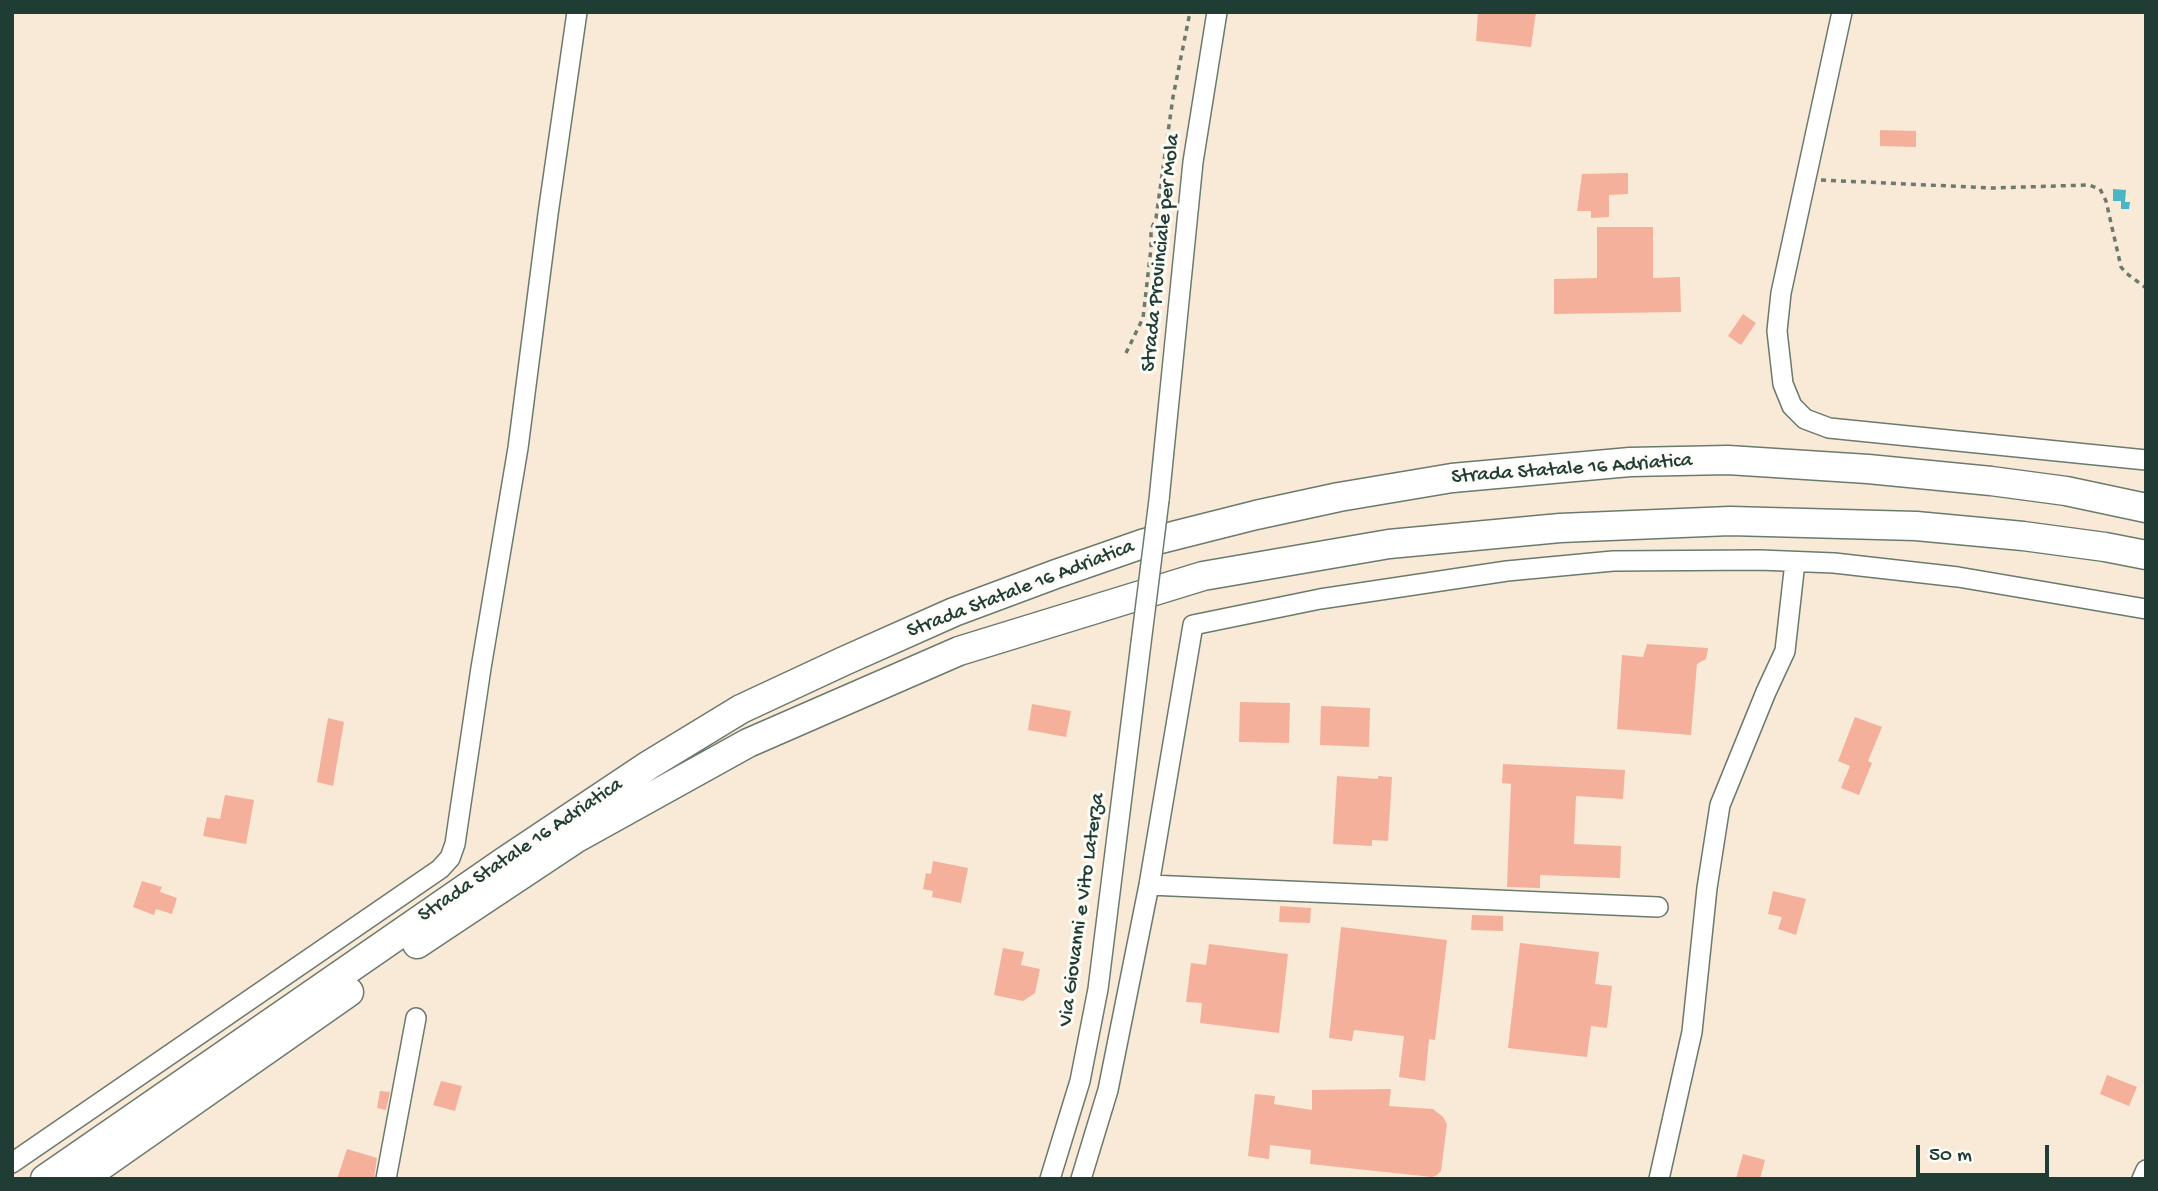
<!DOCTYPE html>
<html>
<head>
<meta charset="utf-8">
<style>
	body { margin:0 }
	#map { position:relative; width:2158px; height:1191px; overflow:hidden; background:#f8ead7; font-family:"Gochi Hand",sans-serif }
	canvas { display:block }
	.frame { position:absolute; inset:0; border:14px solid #1f3d34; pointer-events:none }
	.scale { position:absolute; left:1916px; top:1145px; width:133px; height:32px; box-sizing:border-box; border:4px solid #1f3d34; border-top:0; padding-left:9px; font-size:21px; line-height:24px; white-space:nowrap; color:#1f3d34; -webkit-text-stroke:5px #fdfcf7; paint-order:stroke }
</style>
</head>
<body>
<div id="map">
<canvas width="2158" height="1191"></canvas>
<div class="frame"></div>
<div class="scale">50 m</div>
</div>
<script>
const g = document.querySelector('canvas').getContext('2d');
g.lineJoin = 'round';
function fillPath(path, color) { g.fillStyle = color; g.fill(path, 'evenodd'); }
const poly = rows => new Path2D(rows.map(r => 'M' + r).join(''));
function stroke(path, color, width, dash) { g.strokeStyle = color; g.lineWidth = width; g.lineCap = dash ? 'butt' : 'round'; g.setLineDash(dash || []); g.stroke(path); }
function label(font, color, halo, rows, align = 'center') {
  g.font = font + ' "Gochi Hand",sans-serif'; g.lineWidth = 6; g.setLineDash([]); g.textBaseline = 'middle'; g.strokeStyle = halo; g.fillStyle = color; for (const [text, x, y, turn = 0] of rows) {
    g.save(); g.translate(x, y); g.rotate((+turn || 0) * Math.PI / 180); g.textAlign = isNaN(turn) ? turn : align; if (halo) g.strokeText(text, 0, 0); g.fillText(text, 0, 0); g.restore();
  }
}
fillPath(poly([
	[2113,189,2126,190,2125,202,2130,202,2129,209,2121,209,2121,201,2113,201]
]), '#49b5c5');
fillPath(poly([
	[1478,12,1536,12,1531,47,1476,41],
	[1880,130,1916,131,1916,147,1880,146],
	[1628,173,1628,194,1609,195,1609,217,1591,218,1591,211,1577,211,1582,174],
	[1597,227,1653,227,1653,278,1680,277,1681,312,1554,314,1554,279,1597,278],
	[1743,314,1756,323,1741,345,1728,336],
	[1647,644,1708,648,1706,659,1697,664,1691,735,1617,729,1622,655,1643,657],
	[1240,702,1290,703,1289,743,1239,742],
	[1032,704,1071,711,1066,737,1028,730],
	[1321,706,1370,708,1369,747,1320,745],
	[1855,717,1882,727,1868,761,1872,763,1859,795,1841,788,1850,766,1838,761],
	[328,718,344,722,333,786,317,782],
	[1503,764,1625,770,1623,799,1576,796,1574,844,1621,846,1620,878,1540,875,1540,888,1507,887,1511,784,1502,783],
	[1337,776,1378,779,1378,776,1392,777,1388,841,1372,840,1372,846,1333,844],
	[225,795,254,800,246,844,203,836,207,817,220,819],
	[933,861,968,868,961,903,932,897,933,891,923,889,926,873,931,874],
	[142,881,162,887,160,892,177,898,172,914,156,909,154,915,133,907],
	[1773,891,1806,899,1796,935,1778,929,1782,917,1768,914],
	[1280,906,1311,908,1310,923,1279,922],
	[1472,915,1503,916,1503,931,1471,930],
	[1341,927,1447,940,1435,1040,1429,1039,1425,1081,1399,1077,1404,1036,1354,1030,1352,1041,1329,1038],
	[1520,943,1599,952,1595,984,1612,986,1607,1028,1591,1026,1587,1057,1508,1048],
	[1209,944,1288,954,1279,1033,1200,1023,1202,1003,1186,1002,1191,963,1206,965],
	[1003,948,1024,952,1021,965,1040,969,1035,993,1023,1001,994,995],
	[2107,1075,2137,1087,2129,1106,2100,1094],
	[441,1081,462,1086,455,1111,433,1105],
	[1391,1089,1389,1106,1433,1109,1443,1117,1447,1124,1441,1171,1437,1175,1432,1177,1310,1164,1311,1150,1270,1145,1269,1159,1248,1156,1255,1094,1275,1096,1274,1104,1312,1110,1312,1090],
	[380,1091,390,1092,386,1110,377,1108],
	[347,1149,377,1158,374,1179,337,1179],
	[1743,1154,1765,1160,1760,1179,1736,1179]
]), '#f5b09b');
const minor = poly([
	[1842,12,1781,293,1777,331,1783,384,1792,406,1805,419,1829,428,2146,460],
	[1159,500,1193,162,1217,12],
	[1149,885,1658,907],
	[12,1163,440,869,450,858,455,844,481,668,518,448,548,214,577,12],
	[386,1179,416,1018],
	[1050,1179,1080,1081,1098,989,1141,643],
	[1081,1179,1108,1090,1149,885,1193,625,1320,599,1507,571,1613,561,1760,560,1834,563,1958,577,2146,609],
	[1659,1179,1692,1032,1707,888,1720,805,1766,692,1785,651,1795,562],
	[2142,1179,2146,1170]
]);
const highway = poly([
	[417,944,575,839,748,743,959,651,1203,576,1389,544,1560,528,1730,521,1916,526,2023,536,2105,547,2146,555],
	[45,1179,505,861,649,765,741,709,844,661,954,612,1056,574,1145,543,1256,515,1339,497,1452,478,1630,462,1728,460,1868,469,1991,481,2066,491,2146,508],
	[82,1179,349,992]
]);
stroke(minor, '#6b7a6d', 22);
stroke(highway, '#6b7a6d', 31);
stroke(poly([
	[1821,180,1992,188,2089,185,2100,189,2106,201,2121,267,2126,273,2146,288],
	[1126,353,1143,318,1151,248,1151,230,1156,218,1173,97,1190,12]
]), '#6b7a6d', 3.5, [5, 5]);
stroke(minor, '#fff', 19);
stroke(highway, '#fff', 28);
const minorBridge = poly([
	[1141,643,1159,500]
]);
stroke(minorBridge, '#6b7a6d', 22, []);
stroke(minorBridge, '#fff', 19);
label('21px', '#1f3d34', '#fdfcf7', [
	["Strada Provinciale per Mola",1162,253,-84],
	["Strada Statale 16 Adriatica",1572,470,-4],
	["Strada Statale 16 Adriatica",1021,590,-21],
	["Strada Statale 16 Adriatica",521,851,-34],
	["Via Giovanni e Vito Laterza",1083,910,-82]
]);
</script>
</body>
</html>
